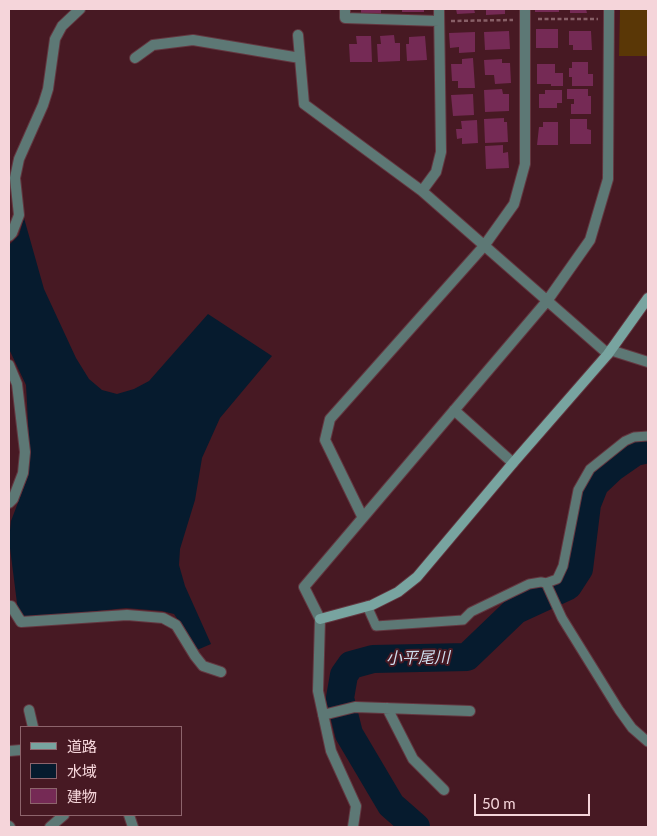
<!DOCTYPE html>
<html>
<head>
<meta charset="utf-8">
<style>
	body { margin:0 }
	#map { position:relative; width:657px; height:836px; overflow:hidden; background:#471923; font-family:Lato,"Noto Sans JP",sans-serif }
	canvas { display:block }
	.frame { position:absolute; inset:0; border:10px solid #f5d5da; pointer-events:none }
	.legend { position:absolute; left:20px; top:726px; width:162px; height:90px; box-sizing:border-box; background:#471923; border:1px solid #8d646c; margin:0; padding:6px 9px; list-style:none; font-size:15px; color:#f5d5da }
	.legend li { display:flex; align-items:center; gap:10px; height:25px }
	.legend b { width:25px; border:1px solid #8d646c }
	.scale { position:absolute; left:474px; top:794px; width:116px; height:22px; box-sizing:border-box; border:2px solid #f5d5da; border-top:0; padding-left:6px; font-size:15px; line-height:18px; white-space:nowrap; color:#f5d5da; -webkit-text-stroke:4px #471923; paint-order:stroke }
</style>
</head>
<body>
<div id="map">
<canvas width="657" height="836"></canvas>
<div class="frame"></div>
<ul class="legend">
<li><b style="height:6px;background:#78a4a0"></b>道路</li>
<li><b style="height:14px;background:#061b2e"></b>水域</li>
<li><b style="height:14px;background:#752a55"></b>建物</li>
</ul>
<div class="scale">50 m</div>
</div>
<script>
const g = document.querySelector('canvas').getContext('2d');
g.lineJoin = 'round';
function fillPath(path, color) { g.fillStyle = color; g.fill(path, 'evenodd'); }
const poly = rows => new Path2D(rows.map(r => 'M' + r).join(''));
function stroke(path, color, width, dash) { g.strokeStyle = color; g.lineWidth = width; g.lineCap = dash ? 'butt' : 'round'; g.setLineDash(dash || []); g.stroke(path); }
function label(font, color, halo, rows, align = 'center') {
  g.font = font + ' Lato,"Noto Sans JP",sans-serif'; g.lineWidth = 4; g.setLineDash([]); g.textBaseline = 'middle'; g.strokeStyle = halo; g.fillStyle = color; for (const [text, x, y, turn = 0] of rows) {
    g.save(); g.translate(x, y); g.rotate((+turn || 0) * Math.PI / 180); g.textAlign = isNaN(turn) ? turn : align; if (halo) g.strokeText(text, 0, 0); g.fillText(text, 0, 0); g.restore();
  }
}
fillPath(poly([
	[620,9,648,9,648,56,619,56]
]), '#5a3706');
fillPath(poly([
	[24,218,44,289,76,358,89,379,102,390,117,394,134,389,149,381,208,314,272,356,220,418,202,458,195,500,180,549,179,565,185,586,211,644,197,650,184,629,174,614,162,611,126,608,19,619,9,540,11,521,27,479,30,458,26,385,9,349,9,245,19,235]
]), '#061b2e');
stroke(poly([
	[416,827,391,805,349,734,340,698,344,675,351,665,373,659,467,657,516,610,568,586,579,569,587,504,595,484,612,468,635,452,648,449]
]), '#061b2e', 28);
fillPath(poly([
	[361,9,381,9,381,14,361,13],
	[402,9,424,9,424,12,402,12],
	[456,9,474,9,475,13,457,14],
	[486,9,505,9,505,14,486,15],
	[535,9,559,9,559,12,535,12],
	[570,9,586,9,587,13,570,13],
	[536,29,558,29,558,48,536,48],
	[509,31,510,49,485,50,484,32],
	[569,31,591,31,592,50,573,50,573,45,569,45],
	[475,32,475,52,459,53,459,47,450,48,449,33],
	[394,35,395,43,400,43,400,61,378,62,377,44,381,44,380,36],
	[356,36,371,36,372,62,350,62,349,44,357,44],
	[425,36,427,60,407,61,406,44,409,44,409,37],
	[473,58,475,88,458,88,458,81,452,81,451,64,462,64,462,59],
	[502,59,502,63,510,63,511,83,495,84,494,75,485,75,484,60],
	[572,62,588,62,588,74,593,74,593,86,572,86,572,77,569,77,569,68,572,68],
	[537,64,555,64,555,73,563,73,563,86,551,86,551,84,537,84],
	[502,89,503,94,509,94,509,111,485,112,484,90],
	[567,89,588,89,588,96,591,96,591,114,571,114,571,104,574,104,574,99,567,99],
	[545,90,562,90,562,103,557,103,557,108,539,108,539,94,545,94],
	[473,94,474,115,453,116,451,95],
	[504,118,504,122,507,122,508,142,485,143,484,119],
	[570,119,587,119,587,129,591,130,591,144,570,144],
	[477,120,478,143,462,144,462,138,457,139,456,129,462,129,461,121],
	[543,122,558,122,558,145,537,145,539,127,543,127],
	[503,145,503,153,508,152,509,168,486,169,485,146]
]), '#752a55');
const lane = poly([
	[546,583,557,579,563,566,578,490,590,469,625,441,634,437,648,436],
	[367,606,376,626,463,620,471,612,529,584,541,582,546,583,562,618,619,710,632,728,648,742]
]);
const street = poly([
	[345,9,345,18,439,21],
	[298,35,304,104,422,191,608,354],
	[135,58,153,45,193,40,300,58],
	[422,191,436,172,441,152,439,9],
	[9,236,12,233,19,215,15,178,19,159,43,105,48,89,55,39,62,26,80,9],
	[610,350,648,362],
	[9,365,17,384,25,452,23,473,13,499,9,503],
	[454,410,513,463],
	[362,516,325,440,330,419,484,246,514,204,525,164,525,9],
	[9,609,11,606,21,622,127,615,163,618,176,625,195,656,203,666,221,672],
	[387,708,413,759,444,790],
	[29,710,33,727],
	[323,715,355,707,470,711],
	[9,751,21,750],
	[129,815,133,827],
	[9,826,10,827],
	[50,827,64,815],
	[353,827,356,806,331,751,318,691,320,619,304,587,547,301,590,240,608,179,609,9]
]);
const secondary = poly([
	[320,619,372,605,398,592,417,577,513,463,608,354,648,298]
]);
stroke(lane, '#633740', 11);
stroke(street, '#633740', 12);
stroke(secondary, '#633740', 12);
stroke(poly([
	[538,19,598,19],
	[451,21,513,20]
]), '#885f67', 2.5, [4, 2.5]);
stroke(lane, '#5d7875', 9);
stroke(street, '#5d7875', 10);
stroke(secondary, '#78a4a0', 10);
label('italic 16px', '#cfdff0', '#471923', [
	["小平尾川",418,658,-1]
]);
</script>
</body>
</html>
